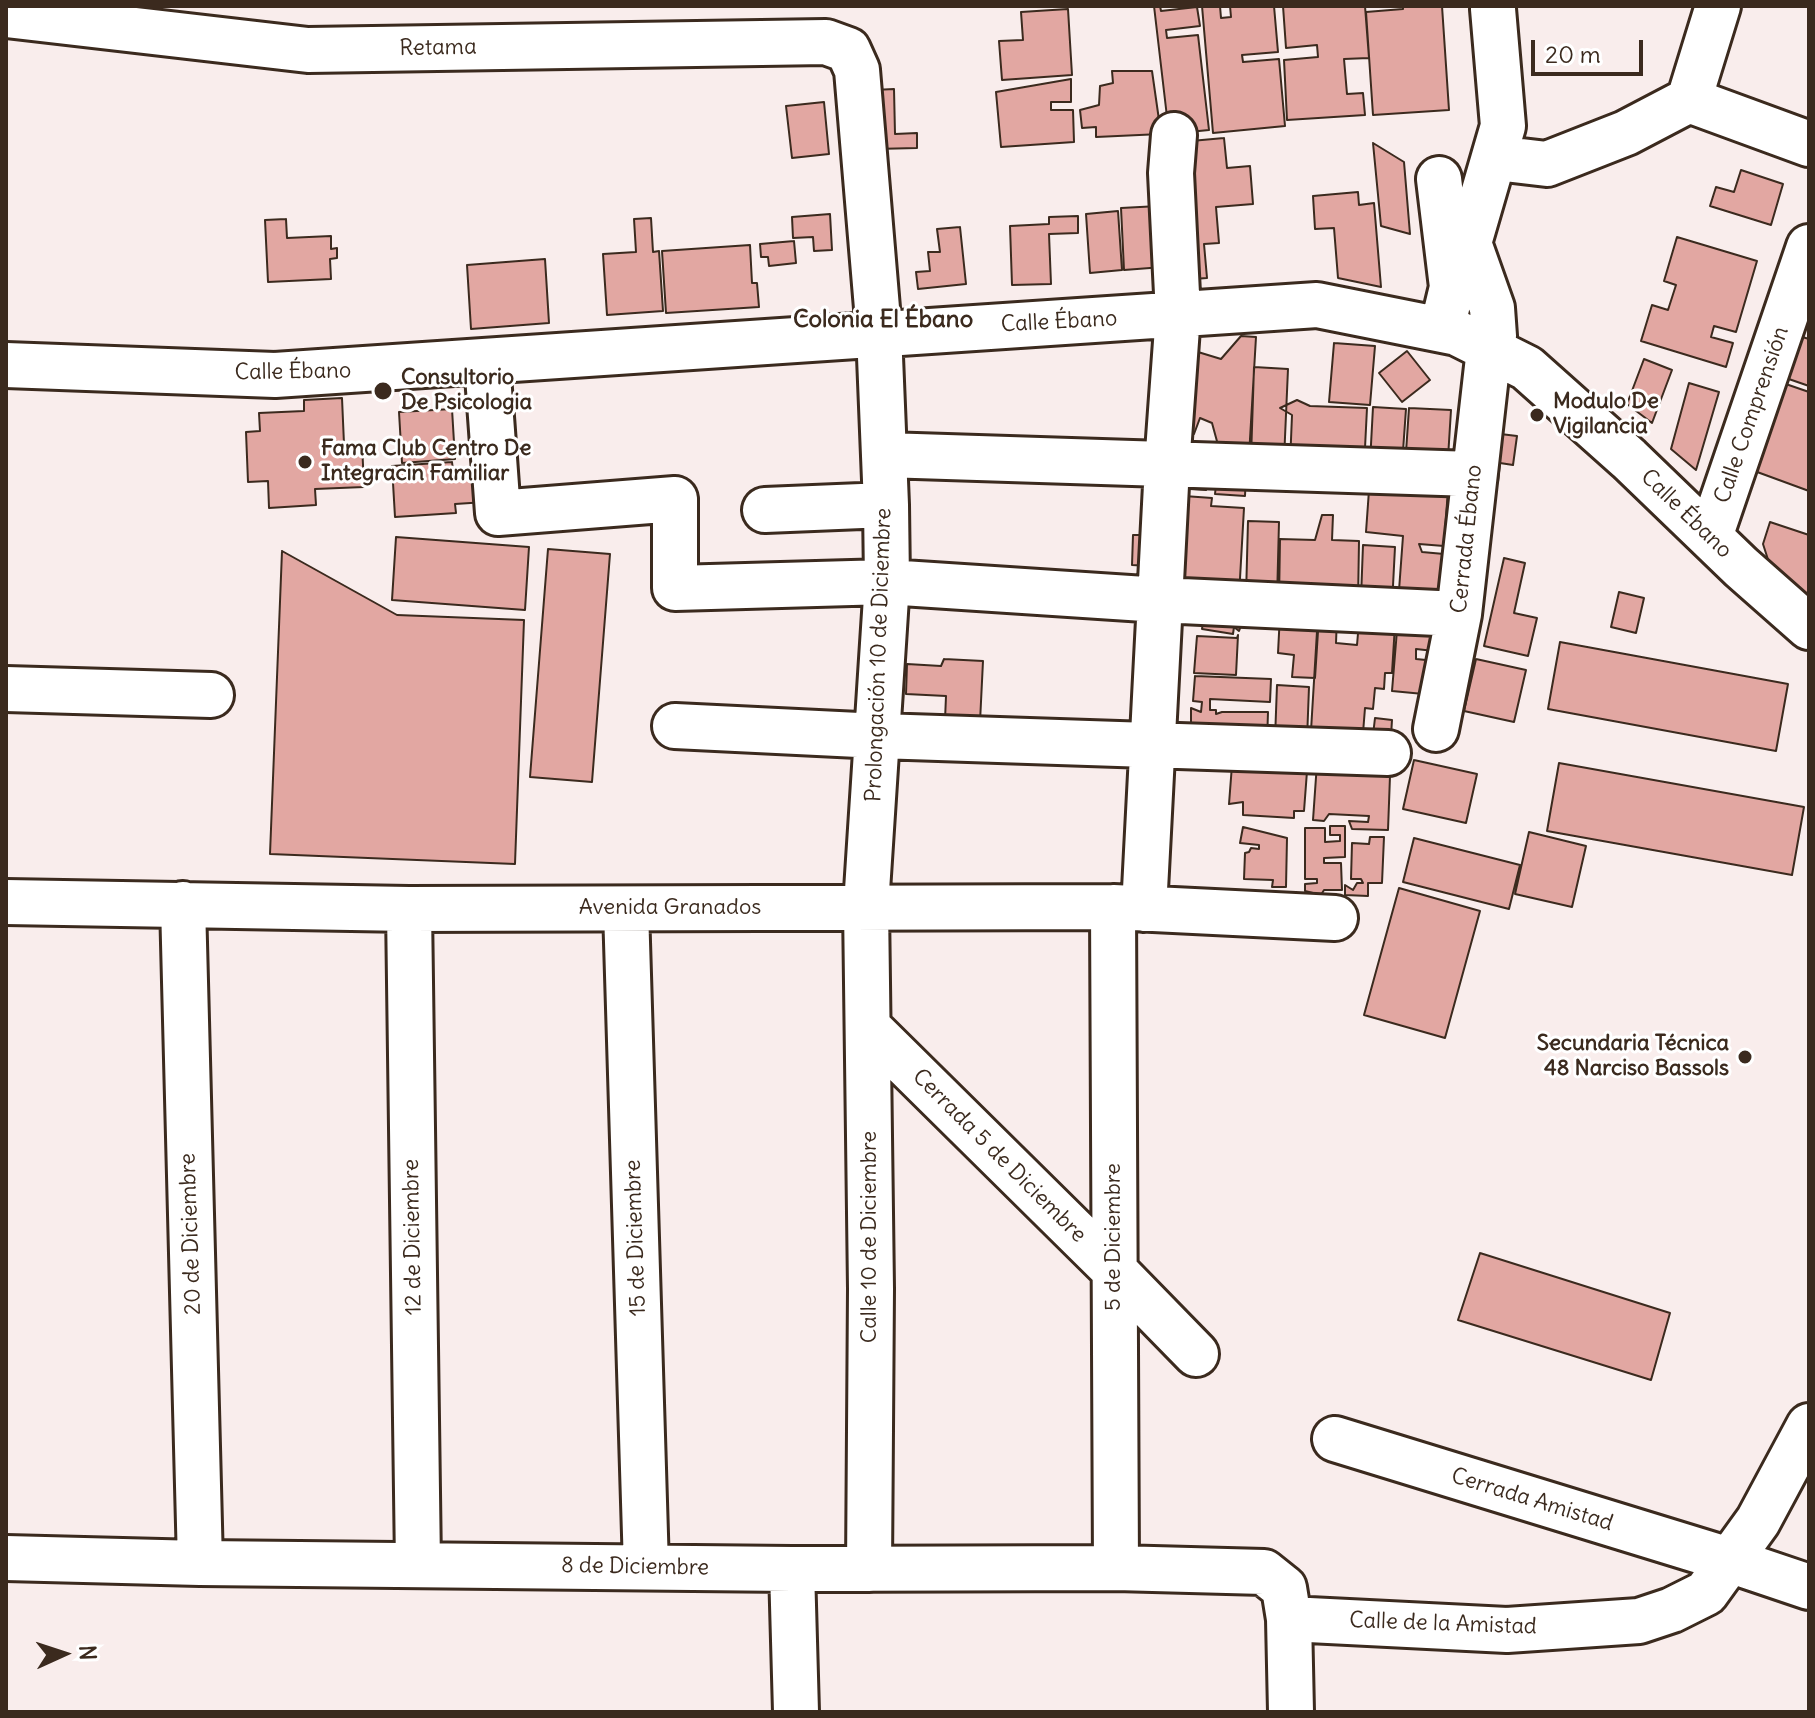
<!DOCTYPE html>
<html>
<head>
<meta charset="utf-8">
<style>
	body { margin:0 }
	#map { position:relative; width:1815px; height:1718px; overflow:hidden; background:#f9edec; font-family:Delius,sans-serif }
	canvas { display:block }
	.frame { position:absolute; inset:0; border:8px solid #3b2a1e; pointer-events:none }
	.north { position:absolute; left:24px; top:1614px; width:80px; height:80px; -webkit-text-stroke:6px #fff; paint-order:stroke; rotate:87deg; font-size:22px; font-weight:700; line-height:32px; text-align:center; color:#3b2a1e }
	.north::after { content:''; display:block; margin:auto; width:28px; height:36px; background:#3b2a1e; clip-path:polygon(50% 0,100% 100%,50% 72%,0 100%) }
	.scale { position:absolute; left:1531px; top:40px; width:112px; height:36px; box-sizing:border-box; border:4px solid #3b2a1e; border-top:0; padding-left:10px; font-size:24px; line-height:28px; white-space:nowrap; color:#3b2a1e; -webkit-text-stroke:6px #fff; paint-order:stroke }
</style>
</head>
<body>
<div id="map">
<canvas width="1815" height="1718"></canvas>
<div class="frame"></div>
<div class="north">N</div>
<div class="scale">20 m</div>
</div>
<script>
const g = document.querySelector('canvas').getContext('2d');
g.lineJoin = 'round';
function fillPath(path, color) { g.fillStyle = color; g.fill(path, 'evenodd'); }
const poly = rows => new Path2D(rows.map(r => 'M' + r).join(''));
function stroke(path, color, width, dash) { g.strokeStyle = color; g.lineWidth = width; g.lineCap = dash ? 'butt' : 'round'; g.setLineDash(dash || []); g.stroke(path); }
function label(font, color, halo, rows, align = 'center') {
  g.font = font + ' Delius,sans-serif'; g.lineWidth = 6; g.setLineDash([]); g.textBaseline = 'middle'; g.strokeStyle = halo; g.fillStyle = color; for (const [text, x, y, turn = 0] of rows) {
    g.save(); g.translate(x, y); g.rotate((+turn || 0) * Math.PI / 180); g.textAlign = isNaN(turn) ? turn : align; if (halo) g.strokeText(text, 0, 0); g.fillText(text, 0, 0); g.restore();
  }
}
const building = poly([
	[1154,6,1160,6,1161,11,1197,7,1200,26,1166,30,1167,38,1198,35,1209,130,1169,134,1154,6],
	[1202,6,1220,6,1221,18,1231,17,1230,6,1274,6,1278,52,1242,55,1243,62,1279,59,1285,126,1213,133,1202,6],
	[1283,6,1365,6,1369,58,1344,59,1347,94,1363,93,1365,115,1287,120,1284,60,1318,57,1317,45,1286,48,1283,6],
	[1403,6,1442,6,1449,110,1373,115,1366,12,1403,9,1403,6],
	[1068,9,1072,75,1002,80,999,41,1023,40,1021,12,1068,9],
	[1112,71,1152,71,1161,134,1096,137,1096,127,1082,128,1080,110,1099,105,1100,86,1113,83,1112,71],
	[1071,79,1071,102,1051,102,1051,110,1073,110,1074,142,1001,147,996,92,1071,79],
	[894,89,895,134,917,133,917,148,875,149,874,90,894,89],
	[824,102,829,154,792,158,786,106,824,102],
	[1224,138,1227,168,1250,166,1253,204,1216,207,1219,243,1204,244,1207,278,1180,280,1191,141,1224,138],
	[1373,143,1404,162,1410,234,1381,226,1373,143],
	[1741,170,1783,184,1771,225,1710,206,1716,187,1734,192,1741,170],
	[1358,192,1359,205,1374,203,1381,287,1338,278,1334,228,1315,229,1313,196,1358,192],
	[1159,206,1163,267,1124,270,1121,208,1159,206],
	[1118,211,1122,270,1090,273,1086,214,1118,211],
	[830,214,832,250,814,251,813,237,793,238,792,217,830,214],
	[1078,216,1078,233,1049,234,1051,284,1012,285,1010,226,1049,224,1049,217,1078,216],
	[651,218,653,252,659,251,663,311,607,315,603,254,636,252,634,219,651,218],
	[286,219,287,238,331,236,331,249,337,248,337,258,330,259,331,279,268,282,265,220,286,219],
	[960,227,966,284,918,289,916,272,930,271,928,252,940,252,937,229,960,227],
	[1677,237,1757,261,1736,332,1714,326,1711,337,1733,343,1726,367,1641,341,1652,305,1668,310,1676,285,1664,281,1677,237],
	[794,241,796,263,769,266,768,257,761,257,760,244,794,241],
	[750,245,752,283,757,283,759,307,666,313,662,251,750,245],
	[545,259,549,323,471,329,467,265,545,259],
	[1198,330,1198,352,1221,359,1241,336,1256,337,1249,456,1218,445,1212,423,1200,418,1194,434,1185,440,1198,330],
	[1796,335,1809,339,1809,386,1783,377,1796,335],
	[1334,343,1375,346,1370,405,1329,402,1334,343],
	[1407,351,1430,380,1402,402,1379,373,1407,351],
	[1644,359,1672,370,1652,423,1627,404,1644,359],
	[1254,367,1288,369,1284,460,1251,458,1254,367],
	[1780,382,1809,392,1809,491,1749,469,1780,382],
	[1689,383,1719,392,1696,470,1671,449,1689,383],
	[342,398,344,444,362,443,364,487,315,489,316,505,269,508,268,481,248,482,246,432,260,431,259,413,304,411,304,400,342,398],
	[1297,400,1310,406,1367,408,1364,468,1290,464,1292,415,1280,408,1297,400],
	[1373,407,1406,409,1402,465,1370,463,1373,407],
	[1409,408,1451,410,1448,458,1405,467,1409,408],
	[452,409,455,459,402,463,399,412,452,409],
	[1484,432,1517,436,1513,465,1500,463,1498,482,1477,480,1484,432],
	[452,462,453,470,484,469,486,502,455,504,456,513,395,517,392,466,452,462],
	[1246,473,1245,496,1215,494,1216,485,1207,484,1206,490,1174,488,1246,473],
	[1448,489,1444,546,1419,544,1422,552,1444,554,1440,607,1398,604,1403,536,1366,532,1369,490,1448,489],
	[1170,495,1212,498,1211,506,1244,508,1239,596,1165,582,1170,495],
	[1322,515,1333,515,1332,540,1359,541,1358,603,1279,601,1280,539,1315,540,1322,515],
	[1248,521,1279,522,1277,600,1246,596,1248,521],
	[1770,522,1809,535,1809,600,1771,569,1763,544,1770,522],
	[1133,535,1150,535,1149,566,1132,565,1133,535],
	[396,537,529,547,525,610,392,600,396,537],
	[1363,545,1395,547,1392,605,1361,598,1363,545],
	[548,549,610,554,592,782,530,777,548,549],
	[282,551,397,615,524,620,515,864,270,854,282,551],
	[1504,558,1525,563,1514,613,1537,618,1528,656,1484,646,1504,558],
	[1619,592,1644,598,1636,633,1611,627,1619,592],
	[1205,609,1245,616,1239,631,1234,627,1233,634,1202,629,1205,609],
	[1280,614,1319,616,1315,678,1292,677,1294,655,1278,653,1280,614],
	[1318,615,1337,616,1336,643,1357,645,1359,622,1395,625,1392,673,1385,673,1384,689,1375,688,1373,709,1365,708,1363,733,1373,735,1375,718,1392,720,1390,752,1310,747,1318,615],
	[1398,618,1437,621,1434,651,1416,649,1416,659,1436,661,1434,695,1392,691,1398,618],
	[1238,635,1236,675,1194,673,1197,636,1237,638,1238,635],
	[1560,642,1788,684,1776,751,1548,709,1560,642],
	[944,659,983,661,980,722,945,720,946,696,906,694,907,664,941,666,944,659],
	[1476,659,1526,670,1514,722,1464,711,1476,659],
	[1195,676,1271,679,1270,702,1210,699,1210,710,1216,710,1216,714,1222,712,1268,712,1267,743,1191,743,1191,708,1201,712,1202,702,1193,701,1195,676],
	[1277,685,1309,687,1307,740,1275,739,1277,685],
	[1233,752,1308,758,1304,811,1294,811,1294,818,1243,815,1243,802,1229,804,1233,752],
	[1371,760,1371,776,1390,776,1388,830,1352,829,1349,821,1368,822,1369,816,1329,814,1324,821,1313,820,1317,763,1371,760],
	[1414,760,1477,774,1466,823,1403,809,1414,760],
	[1559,763,1804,807,1792,875,1547,831,1559,763],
	[1330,826,1345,826,1345,857,1324,858,1324,863,1341,863,1342,890,1324,890,1321,895,1305,891,1305,884,1317,883,1317,879,1305,879,1305,828,1325,828,1325,842,1340,841,1340,835,1330,835,1330,826],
	[1243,827,1287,838,1286,887,1272,887,1273,880,1244,879,1245,853,1249,852,1251,848,1259,849,1259,845,1240,843,1243,827],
	[1529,832,1586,846,1572,907,1515,894,1529,832],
	[1370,837,1384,837,1382,883,1368,883,1368,896,1345,895,1345,885,1353,890,1357,883,1363,883,1361,879,1351,879,1352,843,1369,844,1370,837],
	[1414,838,1520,865,1509,909,1403,882,1414,838],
	[1399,888,1480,911,1445,1038,1364,1015,1399,888],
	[1480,1253,1670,1313,1651,1380,1458,1320,1480,1253]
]);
fillPath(building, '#e2a7a2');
stroke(building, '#3b2a1e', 2);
const minor = poly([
	[6,15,308,50,826,42,848,50,857,70,879,332,886,505,887,582,866,906,871,1289,869,1569],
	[1689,100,1809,144],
	[1689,100,1718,6],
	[1496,158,1547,164,1626,133,1689,100],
	[1439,179,1452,287,1442,329],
	[487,362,498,513,675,499,675,588,887,582,1160,600,1459,614],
	[6,365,275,375,1317,305,1457,333,1527,368,1629,459,1741,567,1809,627],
	[885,455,1473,474],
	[765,510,886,505],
	[1710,537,1809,247],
	[6,689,211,695],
	[675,726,879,736,1388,753],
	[1436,729,1459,614,1489,349,1494,336,1492,308,1469,243,1503,126,1493,9],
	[6,902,409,909,1113,907,1335,918],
	[183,904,200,1563],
	[1113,907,1116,1568],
	[409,909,418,1565],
	[626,909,646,1567],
	[1144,909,1167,466,1178,314,1171,173,1174,135],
	[868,1027,1114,1270,1196,1354],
	[1335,1439,1729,1560,1809,1587],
	[6,1558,200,1563,792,1569,1116,1568,1264,1572,1284,1588,1289,1619,1291,1712],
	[792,1569,796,1712],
	[1289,1619,1507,1630,1639,1621,1672,1610,1706,1593,1758,1521,1809,1426]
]);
stroke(minor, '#3b2a1e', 50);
stroke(minor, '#fff', 44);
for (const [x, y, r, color] of [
	[383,391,10,"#3b2a1e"],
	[1537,415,8,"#3b2a1e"],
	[305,462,8,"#3b2a1e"],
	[1745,1057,8,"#3b2a1e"]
]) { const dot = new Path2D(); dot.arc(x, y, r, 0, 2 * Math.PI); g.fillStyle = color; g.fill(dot); stroke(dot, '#fff', 3); }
label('22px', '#3b2a1e', '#fff', [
	["Retama",438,48,-1],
	["Calle Ébano",1059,322,-3],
	["Calle Ébano",293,372,-1],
	["Calle Comprensión",1752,415,-71],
	["Calle Ébano",1686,514,44],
	["Cerrada Ébano",1467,539,-84],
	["Prolongación 10 de Diciembre",879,655,-88],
	["Avenida Granados",670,908],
	["Cerrada 5 de Diciembre",999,1156,45],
	["20 de Diciembre",191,1234,-92],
	["12 de Diciembre",413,1237,-91],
	["Calle 10 de Diciembre",870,1237,-90],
	["5 de Diciembre",1114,1237,-90],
	["15 de Diciembre",636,1238,-92],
	["Cerrada Amistad",1532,1500,17],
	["8 de Diciembre",635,1567,1],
	["Calle de la Amistad",1443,1624,2]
]);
label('bold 22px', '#3b2a1e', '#fff', [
	["Consultorio",401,378],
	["De Psicologia",401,403],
	["Modulo De",1553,402],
	["Vigilancia",1553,427],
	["Fama Club Centro De",321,449],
	["Integracin Familiar",321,474],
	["Secundaria Técnica",1729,1044,"right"],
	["48 Narciso Bassols",1729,1069,"right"]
], 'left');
label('bold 24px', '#3b2a1e', '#fff', [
	["Colonia El Ébano",883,320]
]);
</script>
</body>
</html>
